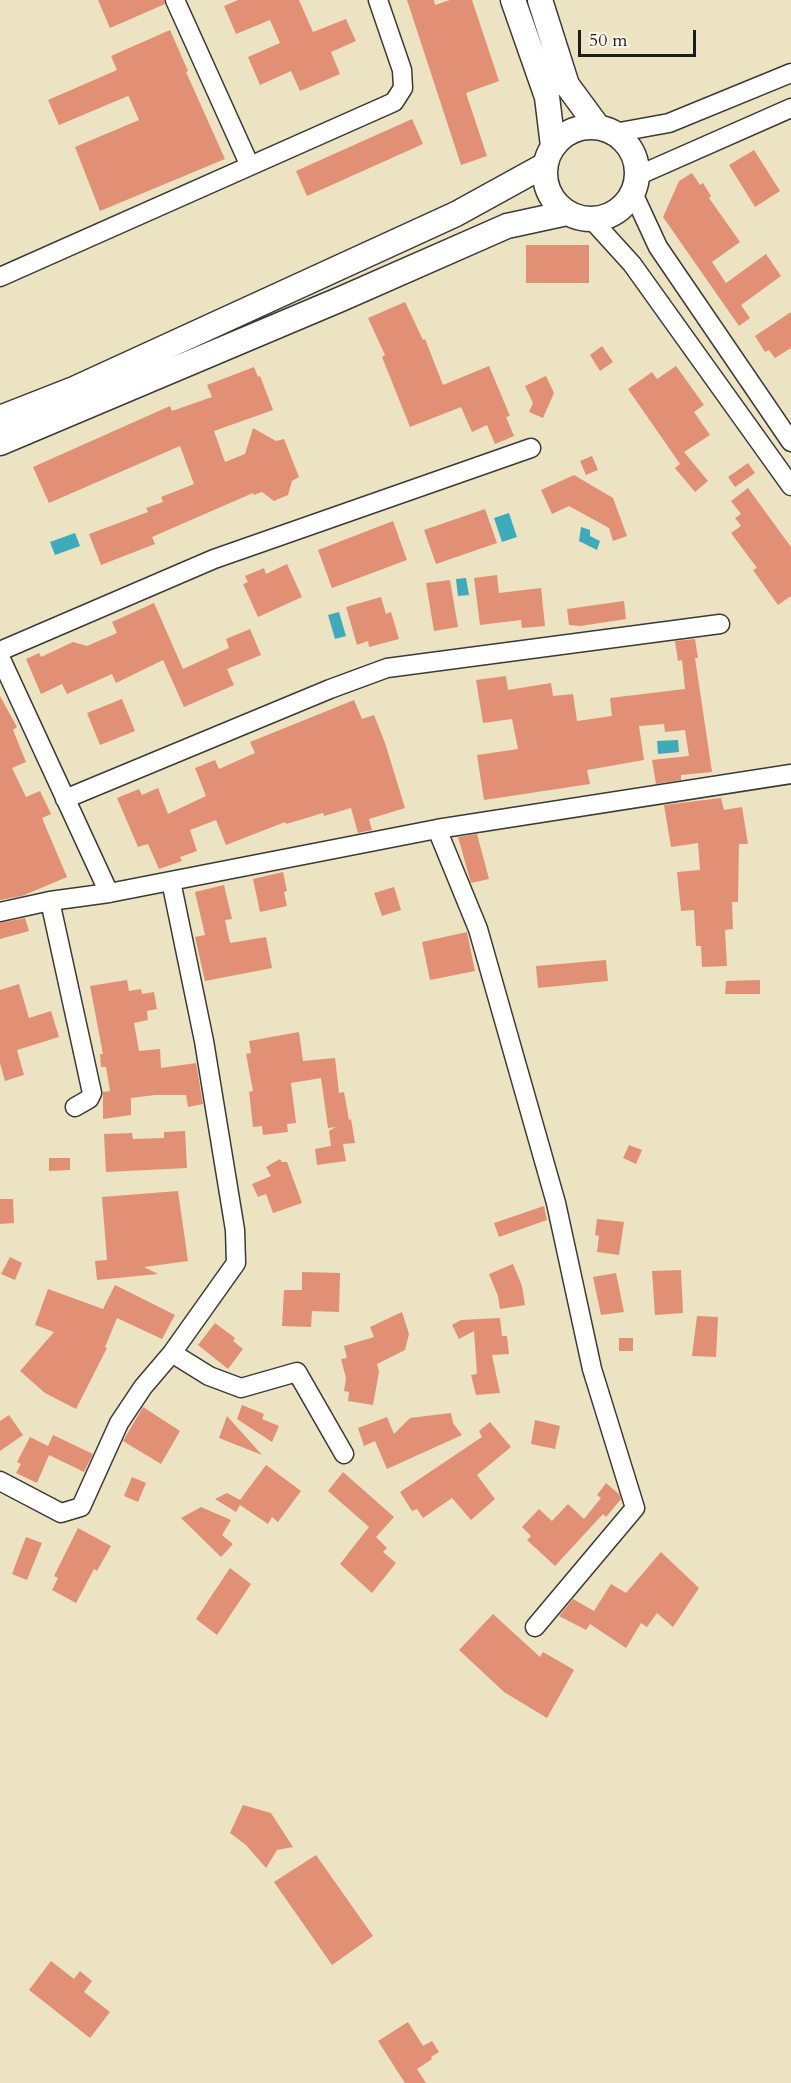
<!DOCTYPE html>
<html>
<head>
<meta charset="utf-8">
<style>
	body { margin:0 }
	#map { position:relative; width:791px; height:2083px; overflow:hidden; background:#ebe3c1; font-family:Cardo,serif }
	canvas { display:block }
	.scale { position:absolute; left:578px; top:30px; width:118px; height:27px; box-sizing:border-box; border:3px solid #1c1c1c; border-top:0; padding-left:8px; font-size:18px; line-height:21px; white-space:nowrap; color:#1c1c1c; -webkit-text-stroke:4px #fcf5e5; paint-order:stroke }
</style>
</head>
<body>
<div id="map">
<canvas width="791" height="2083"></canvas>
<div class="scale">50 m</div>
</div>
<script>
const g = document.querySelector('canvas').getContext('2d');
g.lineJoin = 'round';
function fillPath(path, color) { g.fillStyle = color; g.fill(path, 'evenodd'); }
const poly = rows => new Path2D(rows.map(r => 'M' + r).join(''));
function stroke(path, color, width, dash) { g.strokeStyle = color; g.lineWidth = width; g.lineCap = dash ? 'butt' : 'round'; g.setLineDash(dash || []); g.stroke(path); }
fillPath(poly([
	[509,513,517,537,502,542,494,518],
	[581,527,590,530,590,536,600,541,597,550,579,541],
	[75,533,80,546,55,555,50,542],
	[466,578,469,595,458,596,456,579],
	[339,612,346,636,335,639,328,615],
	[678,740,679,752,658,754,657,741]
]), '#3dabba');
fillPath(poly([
	[98,0,164,0,165,4,110,28],
	[238,0,299,0,313,32,346,19,356,41,331,52,340,74,300,91,291,71,260,85,248,57,280,43,270,20,236,34,224,6],
	[407,0,434,0,435,5,450,0,472,0,499,81,466,93,487,156,461,165],
	[170,30,188,71,186,72,225,159,100,211,75,147,139,120,129,97,128,96,59,125,48,100,117,70,111,56],
	[412,119,423,144,307,196,296,171],
	[754,150,780,191,755,207,729,165],
	[692,173,700,185,703,183,711,196,709,198,740,242,712,262,726,283,766,254,781,276,741,305,750,318,739,326,663,217,679,181],
	[526,245,589,245,589,283,526,283],
	[405,302,423,340,425,339,443,385,489,366,510,416,506,417,514,436,495,444,487,425,472,432,461,407,410,427,382,357,385,355,368,318],
	[791,312,791,348,775,358,769,350,765,352,755,336],
	[602,346,613,362,600,371,590,355],
	[676,366,704,405,694,412,710,435,684,452,708,481,695,492,675,468,680,464,628,389,652,372,657,379],
	[254,367,258,377,260,376,273,410,214,431,225,462,245,454,253,428,276,441,284,439,299,477,292,481,288,495,274,501,262,492,254,495,253,493,152,537,155,544,101,565,89,534,148,512,146,508,163,502,161,497,194,484,180,446,49,503,33,467,170,406,172,411,212,397,207,385],
	[546,376,554,393,543,418,529,412,533,403,525,386],
	[592,456,598,470,586,475,580,461],
	[748,463,755,473,735,487,728,477],
	[574,475,613,498,627,536,613,541,609,528,569,506,552,514,541,490],
	[748,488,791,547,791,596,778,605,753,570,757,568,731,533,741,526,735,518,741,514,731,501],
	[485,509,497,543,436,564,424,530],
	[393,521,407,560,332,588,318,550],
	[287,564,302,597,258,617,243,584,248,582,245,576,264,568,266,574],
	[497,575,499,593,541,588,545,626,522,628,521,620,480,625,474,578],
	[450,580,458,627,434,631,426,583],
	[381,597,386,614,391,612,399,639,369,647,368,641,357,645,346,607],
	[624,601,626,619,580,626,569,625,567,609],
	[154,603,183,669,229,648,226,639,250,629,261,655,227,669,234,685,184,707,163,660,116,683,112,674,67,694,62,684,41,694,26,659,39,653,41,657,73,642,87,646,117,633,112,622],
	[695,639,698,658,695,658,712,772,681,775,681,780,656,784,652,760,689,756,685,730,665,732,664,724,639,726,644,760,587,770,590,784,484,800,477,755,518,749,512,719,483,723,476,680,506,676,508,690,551,683,553,696,573,694,577,721,612,716,610,698,685,689,682,660,678,661,675,641],
	[0,696,17,727,13,730,26,762,12,768,26,797,40,791,51,814,42,818,67,877,22,896,0,900],
	[122,699,135,731,100,745,87,713],
	[354,700,362,719,374,715,385,743,405,808,369,819,372,830,358,833,351,808,324,816,323,813,286,824,285,822,226,845,216,820,190,830,197,851,180,857,182,861,159,869,148,844,138,847,117,798,139,789,142,795,158,788,168,814,206,796,195,768,215,760,219,769,255,753,250,742],
	[721,798,724,810,742,807,748,844,739,844,738,902,732,902,733,929,725,930,727,966,702,967,701,946,696,946,694,910,681,911,677,872,700,870,698,843,671,847,664,805],
	[477,834,489,879,471,883,458,837],
	[283,872,287,891,284,892,287,906,260,912,253,879],
	[224,885,232,919,225,920,230,943,266,937,272,968,205,981,195,937,205,935,195,892],
	[394,887,401,910,382,916,374,893],
	[25,918,29,931,0,939,0,923],
	[467,932,475,971,430,980,422,942],
	[606,960,608,981,538,988,536,966],
	[127,980,129,991,141,989,142,994,154,992,157,1009,147,1011,148,1020,134,1023,139,1051,160,1049,161,1068,196,1063,203,1104,188,1107,186,1095,155,1095,131,1098,131,1115,103,1119,103,1092,110,1091,106,1067,101,1067,100,1054,103,1054,90,986],
	[760,980,760,994,725,994,726,981],
	[19,984,29,1018,51,1011,59,1037,17,1050,24,1075,5,1081,0,1063,0,990],
	[299,1032,303,1061,335,1058,339,1093,344,1092,349,1120,351,1119,355,1143,343,1144,346,1161,317,1165,315,1149,331,1146,329,1131,336,1127,328,1128,321,1078,291,1083,296,1123,287,1124,288,1132,263,1135,262,1126,253,1127,249,1092,253,1091,246,1054,251,1053,249,1041],
	[185,1131,187,1168,106,1172,104,1134,132,1133,133,1139,164,1138,164,1132],
	[629,1145,642,1150,636,1164,623,1158],
	[49,1158,70,1158,70,1170,49,1171],
	[280,1159,282,1162,287,1162,302,1203,273,1213,266,1194,258,1197,252,1184,271,1176,266,1167],
	[178,1191,188,1261,144,1267,158,1274,97,1280,95,1261,107,1260,102,1197],
	[0,1199,13,1199,14,1223,0,1224],
	[544,1206,547,1220,499,1237,494,1223],
	[597,1219,624,1222,619,1255,597,1252,599,1236,595,1235],
	[10,1257,22,1263,15,1280,1,1274],
	[513,1264,522,1286,525,1305,500,1309,498,1296,489,1274],
	[681,1270,683,1313,655,1315,652,1271],
	[302,1272,340,1273,339,1312,312,1311,311,1327,282,1326,284,1290,302,1290],
	[616,1273,624,1312,601,1315,593,1277],
	[115,1285,175,1315,162,1339,117,1318,105,1347,107,1348,76,1409,45,1393,20,1371,54,1332,35,1325,48,1289,103,1309],
	[402,1312,409,1334,405,1350,377,1364,379,1372,373,1405,348,1401,349,1392,344,1391,346,1378,341,1359,347,1358,344,1346,374,1337,370,1327],
	[697,1316,718,1317,716,1357,692,1356],
	[500,1318,502,1336,507,1336,509,1354,492,1355,500,1393,476,1395,471,1375,477,1374,474,1331,459,1339,452,1325,461,1320],
	[215,1323,235,1338,233,1341,243,1349,228,1369,198,1345],
	[619,1338,633,1338,633,1351,619,1351],
	[242,1405,264,1414,262,1419,279,1426,272,1442,237,1419],
	[143,1407,180,1431,161,1464,123,1441],
	[451,1413,453,1423,462,1435,387,1469,375,1441,364,1446,358,1428,387,1417,394,1434,410,1418],
	[9,1415,23,1435,0,1451,0,1421],
	[227,1416,262,1455,219,1438],
	[535,1420,560,1426,555,1449,531,1444],
	[490,1422,511,1447,477,1475,495,1499,471,1520,452,1498,423,1518,417,1509,412,1511,400,1492,482,1437,479,1431],
	[53,1435,93,1454,84,1472,49,1455,37,1483,16,1473,21,1464,17,1462,30,1437,48,1446],
	[266,1465,301,1491,278,1522,272,1517,268,1524,240,1505,236,1512,215,1499,227,1493,240,1500],
	[343,1472,394,1517,376,1537,387,1548,383,1552,396,1563,372,1593,340,1564,369,1527,328,1491],
	[132,1477,146,1483,138,1502,124,1496],
	[606,1483,619,1494,621,1499,606,1517,603,1514,555,1566,527,1540,531,1536,522,1527,539,1509,552,1521,568,1504,584,1519,601,1498,597,1495],
	[201,1507,231,1520,222,1535,233,1544,221,1557,181,1518],
	[78,1528,111,1546,97,1571,94,1569,76,1603,52,1590,58,1578,54,1576],
	[26,1537,42,1543,27,1580,12,1574],
	[661,1552,699,1588,673,1627,657,1613,647,1627,641,1623,626,1648,590,1624,586,1630,559,1616,573,1599,594,1611,611,1584,626,1593],
	[230,1568,251,1584,217,1635,196,1619],
	[493,1614,540,1657,543,1652,574,1670,547,1718,504,1692,459,1650],
	[243,1805,271,1813,293,1847,277,1850,266,1868,246,1845,230,1833],
	[316,1855,373,1936,332,1965,274,1882],
	[51,1961,74,1979,80,1971,92,1981,84,1992,110,2012,90,2038,29,1990],
	[408,2022,423,2046,432,2041,439,2052,431,2057,432,2059,417,2069,426,2083,405,2083,378,2041]
]), '#e19075');
const minor = poly([
	[175,0,250,166],
	[614,133,669,123,791,73],
	[637,176,791,108],
	[633,193,658,247,791,442],
	[592,220,632,264,791,486],
	[0,277,394,102,403,88,402,70,378,0],
	[0,651,214,559,531,448],
	[0,657,109,893],
	[65,799,330,689,387,668,720,624],
	[437,829,478,929,556,1203,592,1369,635,1508,535,1627],
	[50,901,92,1093,89,1099,75,1107],
	[0,912,50,901,109,893,437,829,791,774],
	[172,1353,209,1376,241,1388,297,1372,344,1454],
	[0,1481,61,1513,81,1507,119,1423,143,1387,172,1353,236,1263,235,1230,204,1041,171,881]
]);
const major = poly([
	[513,0,547,97,553,146],
	[540,0,567,85,598,127],
	'545 173a46 46 0 1 1 92 0a46 46 0 1 1-92 0Z',
	[0,418,74,389,456,214,545,165],
	[0,443,341,299,507,226,567,213]
]);
stroke(minor, '#3b3a35', 21);
stroke(major, '#3b3a35', 27);
stroke(minor, '#fff', 18);
stroke(major, '#fff', 24);
</script>
</body>
</html>
